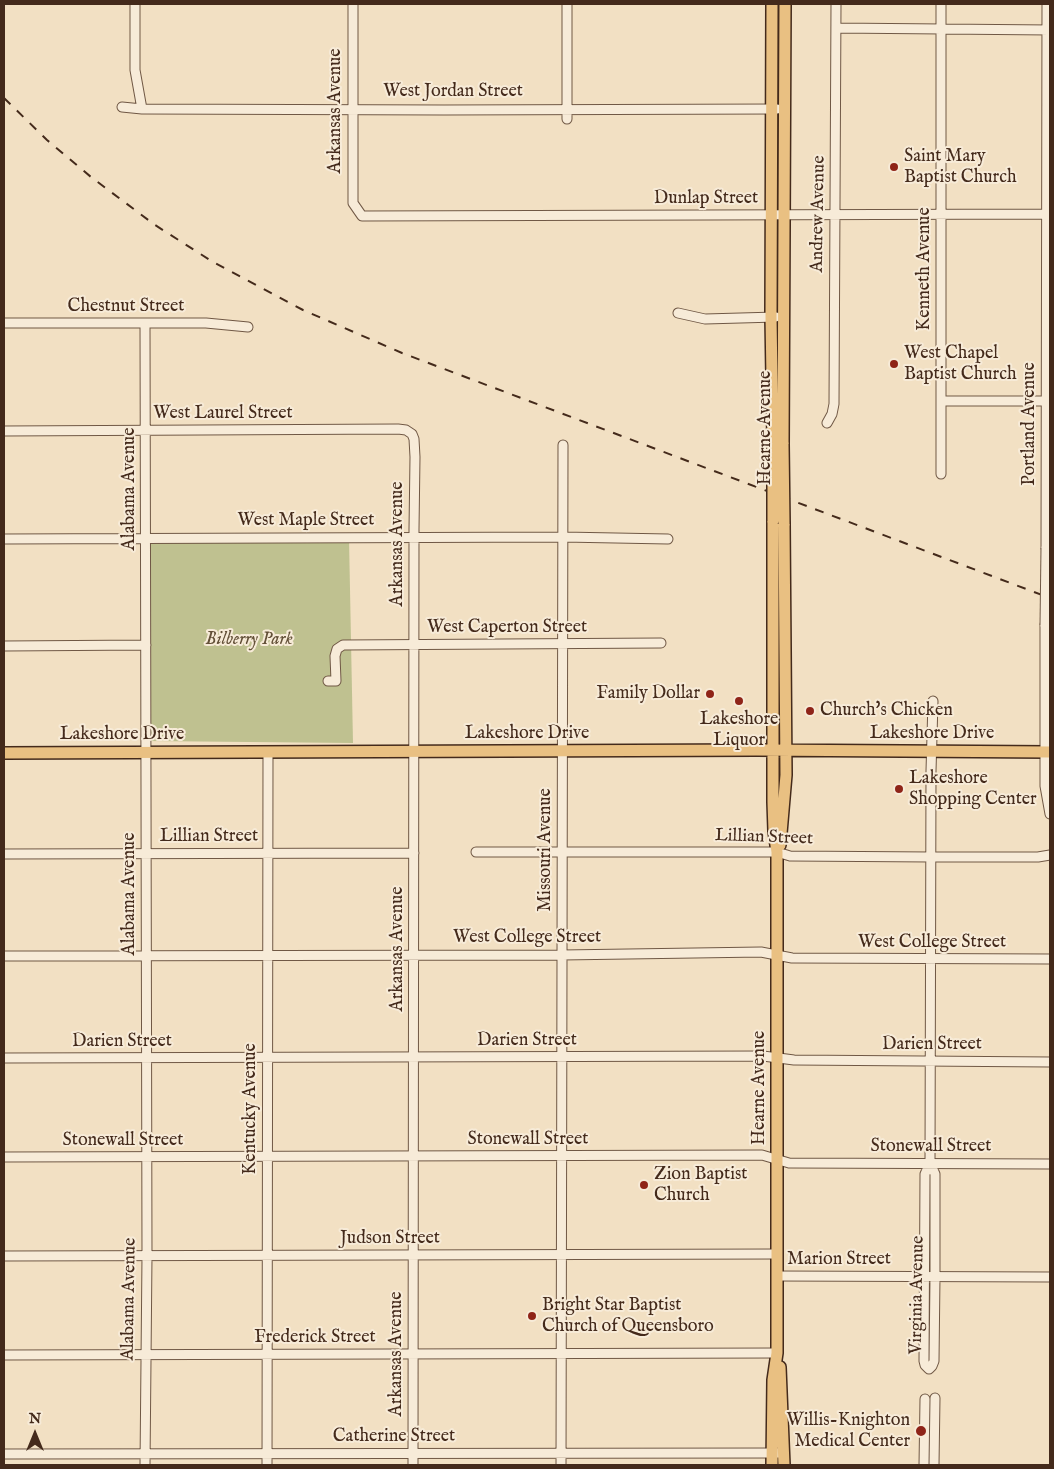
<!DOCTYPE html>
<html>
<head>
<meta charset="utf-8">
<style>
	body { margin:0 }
	#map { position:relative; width:1054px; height:1469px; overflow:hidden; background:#f2e0c3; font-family:"IM FELL English",serif }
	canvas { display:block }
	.frame { position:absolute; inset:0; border:5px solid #442a1b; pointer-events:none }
	.north { position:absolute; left:10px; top:1409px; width:50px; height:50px; -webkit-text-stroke:4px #f7ebd8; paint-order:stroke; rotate:0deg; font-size:14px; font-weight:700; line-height:20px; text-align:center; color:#442a1b }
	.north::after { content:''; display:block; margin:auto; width:18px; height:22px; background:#442a1b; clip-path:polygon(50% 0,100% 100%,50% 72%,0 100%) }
</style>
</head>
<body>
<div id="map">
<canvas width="1054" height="1469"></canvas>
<div class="frame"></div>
<div class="north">N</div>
</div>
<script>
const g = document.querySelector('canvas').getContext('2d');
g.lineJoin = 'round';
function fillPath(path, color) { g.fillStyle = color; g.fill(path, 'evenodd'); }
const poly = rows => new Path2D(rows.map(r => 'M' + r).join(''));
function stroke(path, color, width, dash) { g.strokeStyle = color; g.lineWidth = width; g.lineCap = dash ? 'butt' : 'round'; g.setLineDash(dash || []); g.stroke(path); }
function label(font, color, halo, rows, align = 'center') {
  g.font = font + ' "IM FELL English",serif'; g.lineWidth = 4; g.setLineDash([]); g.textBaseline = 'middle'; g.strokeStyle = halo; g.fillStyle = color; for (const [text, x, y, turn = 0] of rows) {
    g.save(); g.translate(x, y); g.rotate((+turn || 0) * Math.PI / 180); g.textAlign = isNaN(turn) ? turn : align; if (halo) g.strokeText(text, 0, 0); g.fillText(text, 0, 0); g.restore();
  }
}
fillPath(poly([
	[146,538,349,538,353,743,146,741]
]), '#bfc190');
const minor = poly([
	[135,4,135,70,142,109],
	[353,4,353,203,362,216,1050,214],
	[836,28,1050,30],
	[122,107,142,109,444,110,777,109],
	[567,119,567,4],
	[678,313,705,319,776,317],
	[4,323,206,323,248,327],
	[941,401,1050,401],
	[827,423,832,414,834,404,836,4],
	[4,431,398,429,406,430,412,434,414,439,415,457,414,529,413,1465],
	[941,474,941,4],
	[4,539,563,537,668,539],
	[1046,548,1047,4],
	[1045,625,1045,786,1050,814],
	[4,646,146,645],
	[328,681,336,681,335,656,337,649,343,645,661,643],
	[476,852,777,852,790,856,931,857,1038,857,1050,855],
	[4,854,414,853],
	[4,956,562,955,761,952,792,958,1050,959],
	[4,1058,763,1056,794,1060,1050,1062],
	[4,1157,762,1155,789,1163,1050,1164],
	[930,1163,925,1174,924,1361,925,1365,929,1369,932,1366,934,1361,935,1277,935,1174,930,1163,931,771,933,701],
	[4,1256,777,1254],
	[777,1276,1050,1277],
	[4,1355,777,1353],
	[4,1454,778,1453],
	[145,1465,147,1256,145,323],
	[267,1465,268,752],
	[561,1465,563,445],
	[924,1465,925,1399],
	[934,1465,935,1398]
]);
const major = poly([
	[772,4,771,317,773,441],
	[783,444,785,4],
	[4,753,756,750,1050,752],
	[780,845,786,775,784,524],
	[780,1367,784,1465],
	[772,1465,773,1380,777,1353,777,852,774,831,773,802,773,521]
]);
stroke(minor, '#705845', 11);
stroke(major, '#442a1b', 14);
stroke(minor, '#f7ebd8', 9);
stroke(major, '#e9c082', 11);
stroke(poly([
	[4,98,47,140,91,177,155,225,213,262,303,310,402,353,1050,598]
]), '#442a1b', 2, [9, 9]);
const minorBridge = poly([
	[1045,625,1046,548]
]);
const majorBridge = poly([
	[773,441,773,521],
	[783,444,784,524]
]);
stroke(minorBridge, '#705845', 11, []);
stroke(majorBridge, '#442a1b', 14, []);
stroke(minorBridge, '#f7ebd8', 9);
stroke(majorBridge, '#e9c082', 11);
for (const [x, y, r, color] of [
	[894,167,5,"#8f2418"],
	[894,364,5,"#8f2418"],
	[710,694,5,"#8f2418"],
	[739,701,5,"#8f2418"],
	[810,711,5,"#8f2418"],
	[899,789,5,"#8f2418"],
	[644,1185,5,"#8f2418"],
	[532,1316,5,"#8f2418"],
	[921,1431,6,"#8f2418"]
]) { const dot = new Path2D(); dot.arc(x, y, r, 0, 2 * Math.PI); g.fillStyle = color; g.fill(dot); stroke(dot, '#f7ebd8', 2); }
label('18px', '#442a1b', '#f7ebd8', [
	["West Jordan Street",453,92],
	["Arkansas Avenue",336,111,-90],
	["Dunlap Street",706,199],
	["Andrew Avenue",819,214,-89],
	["Kenneth Avenue",925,269,-90],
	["Chestnut Street",126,307],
	["West Laurel Street",223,414],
	["Portland Avenue",1030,424,-90],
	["Hearne Avenue",766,428,-90],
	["Alabama Avenue",130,489,-90],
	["West Maple Street",306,521],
	["Arkansas Avenue",398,544,-90],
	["West Caperton Street",507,628],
	["Lakeshore Drive",527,734],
	["Lakeshore Drive",932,734],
	["Lakeshore Drive",122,735],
	["Lillian Street",209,837],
	["Lillian Street",764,838,2],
	["Missouri Avenue",546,850,-90],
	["Alabama Avenue",130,894,-90],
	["West College Street",527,938],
	["West College Street",932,943],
	["Arkansas Avenue",398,949,-90],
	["Darien Street",527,1041],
	["Darien Street",122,1042],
	["Darien Street",932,1045],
	["Hearne Avenue",760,1088,-90],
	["Kentucky Avenue",251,1109,-90],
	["Stonewall Street",528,1140],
	["Stonewall Street",123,1141],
	["Stonewall Street",931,1147],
	["Judson Street",390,1239],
	["Marion Street",839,1260],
	["Virginia Avenue",918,1295,-89],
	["Alabama Avenue",130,1299,-89],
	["Frederick Street",315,1338],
	["Arkansas Avenue",397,1354,-90],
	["Catherine Street",394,1437]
]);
label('18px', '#442a1b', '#f7ebd8', [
	["Saint Mary",904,157],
	["Baptist Church",904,178],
	["West Chapel",904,354],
	["Baptist Church",904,375],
	["Family Dollar",700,694,"right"],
	["Church's Chicken",820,711],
	["Lakeshore",739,720,"center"],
	["Liquor",739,741,"center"],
	["Lakeshore",909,779],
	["Shopping Center",909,800],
	["Zion Baptist",654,1175],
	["Church",654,1196],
	["Bright Star Baptist",542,1306],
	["Church of Queensboro",542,1327],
	["Willis-Knighton",910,1421,"right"],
	["Medical Center",910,1442,"right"]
], 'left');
label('italic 18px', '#635038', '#f7ebd8', [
	["Bilberry Park",249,640]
]);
</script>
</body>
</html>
